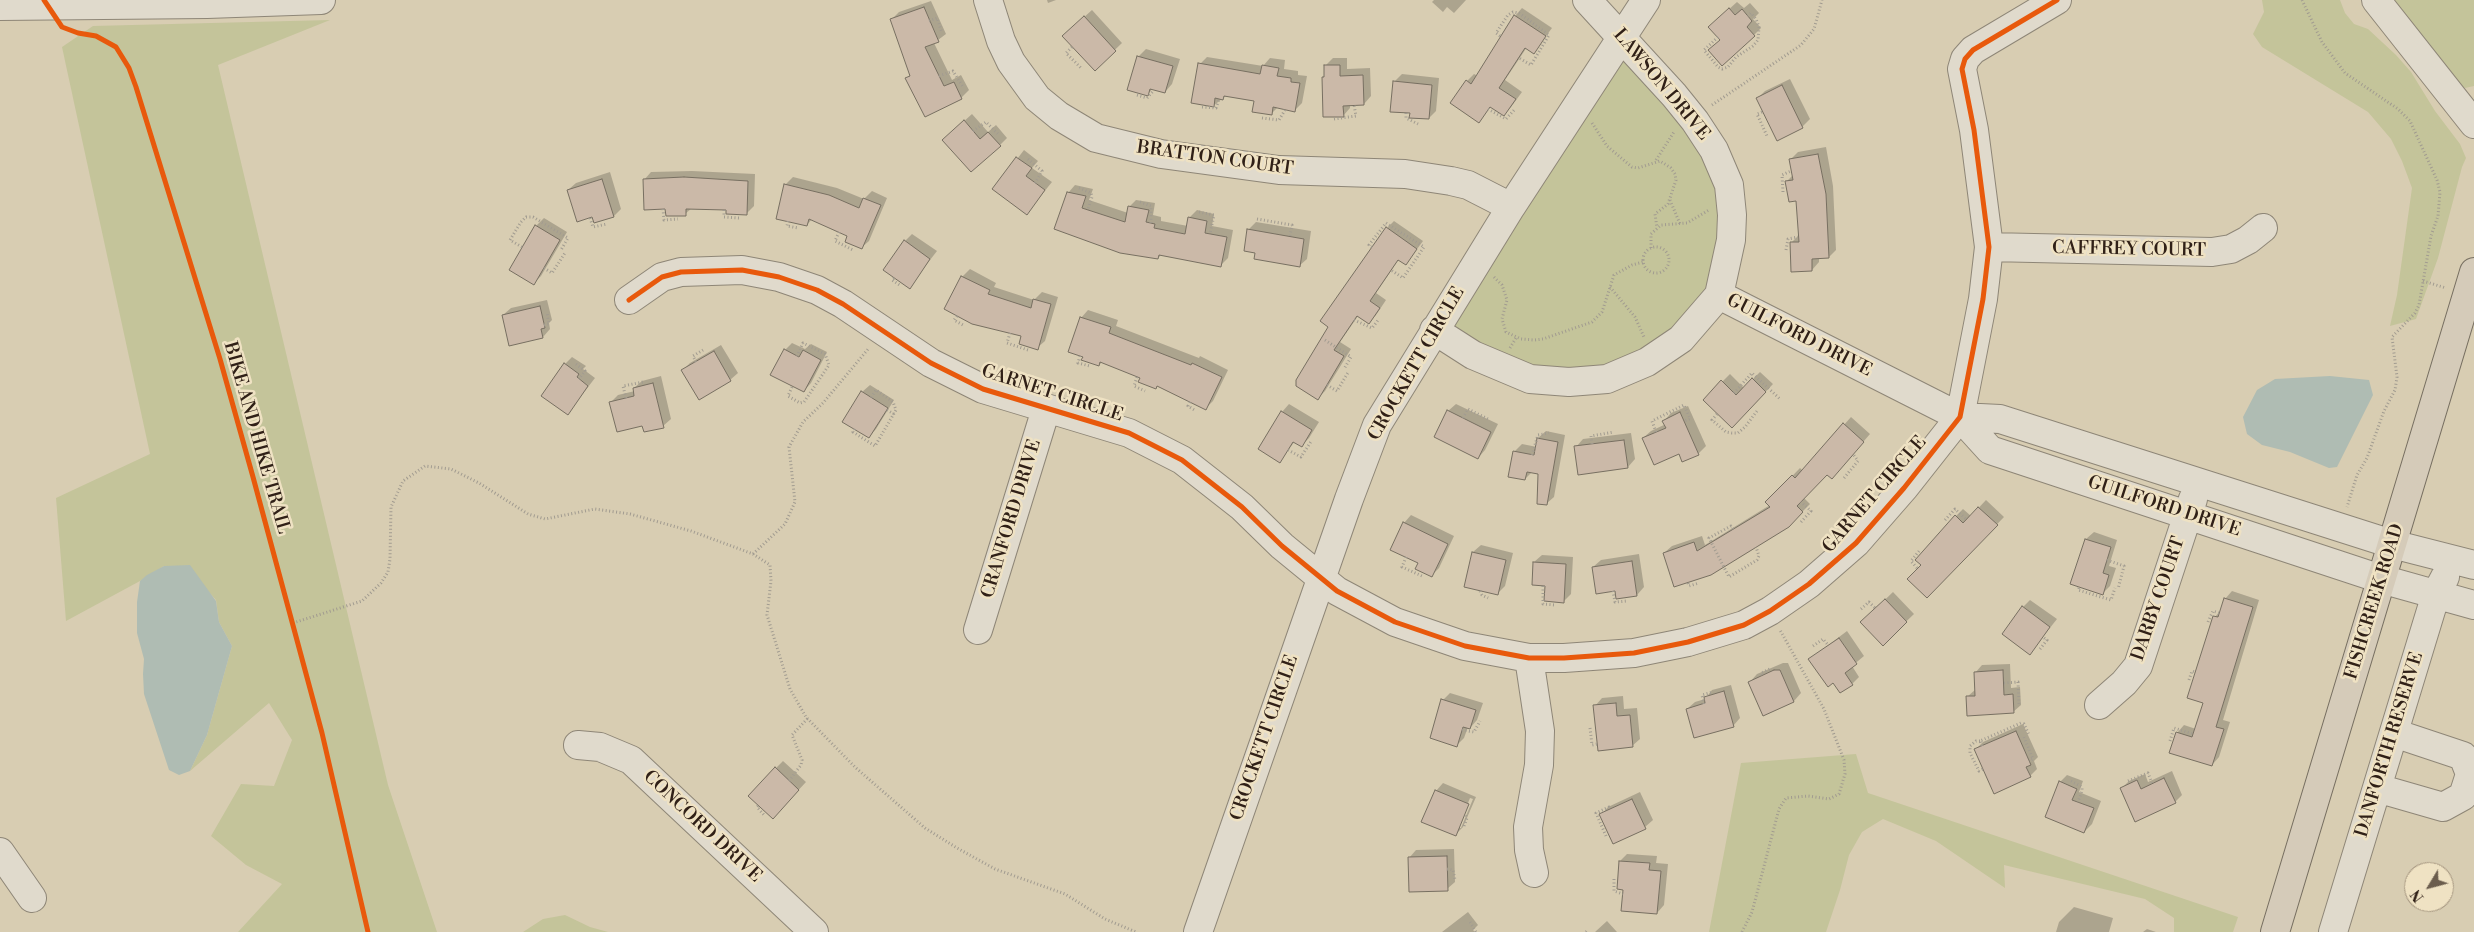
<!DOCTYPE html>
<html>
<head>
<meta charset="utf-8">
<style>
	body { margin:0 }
	#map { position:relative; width:2474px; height:932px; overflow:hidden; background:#d8cdb2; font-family:"Libre Bodoni",serif }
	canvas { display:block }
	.north { position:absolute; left:2404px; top:862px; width:50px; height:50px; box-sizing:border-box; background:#efe2c3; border:1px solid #a3947e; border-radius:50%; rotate:233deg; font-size:14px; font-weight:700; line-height:20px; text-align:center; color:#302017 }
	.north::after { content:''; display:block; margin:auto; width:18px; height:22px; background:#6b5d4d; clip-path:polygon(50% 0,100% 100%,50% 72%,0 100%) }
</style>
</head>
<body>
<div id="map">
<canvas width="2474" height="932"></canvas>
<div class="north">N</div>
</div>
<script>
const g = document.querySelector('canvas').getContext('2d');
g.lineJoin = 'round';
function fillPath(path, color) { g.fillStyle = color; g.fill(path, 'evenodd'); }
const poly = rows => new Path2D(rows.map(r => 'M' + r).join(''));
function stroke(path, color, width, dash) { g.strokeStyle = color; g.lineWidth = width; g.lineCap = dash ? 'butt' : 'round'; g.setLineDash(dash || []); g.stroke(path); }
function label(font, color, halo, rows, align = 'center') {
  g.font = font + ' "Libre Bodoni",serif'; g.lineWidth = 5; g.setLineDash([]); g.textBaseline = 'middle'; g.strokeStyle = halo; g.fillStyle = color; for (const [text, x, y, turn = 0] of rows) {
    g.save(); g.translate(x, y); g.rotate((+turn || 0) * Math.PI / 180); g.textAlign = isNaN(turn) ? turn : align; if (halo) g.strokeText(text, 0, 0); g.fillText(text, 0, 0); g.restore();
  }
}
fillPath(poly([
	[2262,0,2340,0,2345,13,2354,24,2368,29,2396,55,2411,72,2435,111,2460,144,2466,158,2462,167,2438,258,2416,319,2390,326,2397,295,2412,188,2402,161,2391,139,2368,112,2262,47,2253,34,2264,12],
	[2386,0,2474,0,2474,86,2465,88,2441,72],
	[330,20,218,65,388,785,437,932,238,932,282,884,246,865,211,836,241,784,274,786,292,740,269,703,190,771,207,735,232,646,219,622,216,600,207,590,164,566,140,581,66,621,56,498,150,454,62,47,93,26],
	[1622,38,1695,121,1731,240,1681,339,1569,382,1434,330],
	[1856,754,1868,793,2238,917,2233,932,2174,932,2174,918,2145,899,2004,865,2005,888,1936,841,1883,819,1862,832,1849,855,1840,890,1826,932,1709,932,1741,763],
	[565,915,590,927,608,932,523,932,543,919]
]), '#c4c49a');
fillPath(poly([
	[2330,376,2369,380,2373,395,2337,467,2329,468,2290,452,2262,445,2247,434,2243,417,2257,390,2275,379],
	[190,565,216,601,219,622,232,646,207,735,190,771,179,775,169,770,144,694,143,674,144,659,137,633,137,602,140,581,147,575,164,566]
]), '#afbcb3');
fillPath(poly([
	[1047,0,1056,0,1048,3],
	[1434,0,1466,0,1454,13,1447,7,1443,12,1432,2],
	[931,1,946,34,934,43,952,80,961,75,969,90,961,98,907,78,911,74,892,19,899,12],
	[1737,2,1744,8,1750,3,1759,13,1753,19,1761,28,1754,35,1721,39,1717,20],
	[1522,8,1552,28,1534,52,1527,47,1505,80,1522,92,1511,107,1504,115,1491,106,1479,121,1467,81,1474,74,1478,76,1515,16],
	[1092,10,1122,43,1095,69,1071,29],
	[1146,49,1180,59,1172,84,1165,92,1153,88,1148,94,1138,57],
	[1207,57,1263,66,1270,58,1285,60,1284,69,1298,71,1298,75,1307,76,1302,103,1295,110,1278,107,1271,114,1255,100,1227,95,1213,106,1200,64],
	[1333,58,1347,58,1347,69,1370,68,1371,96,1364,104,1350,104,1350,108,1343,116,1323,77,1325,75,1325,66],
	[1402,74,1439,78,1436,111,1429,118,1411,112,1394,82],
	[1790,79,1810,119,1802,127,1757,99,1765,91],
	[972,114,988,132,996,125,1007,138,1000,145,951,133],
	[1826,147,1833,186,1836,250,1829,257,1819,257,1819,262,1812,270,1791,243,1799,235,1797,199,1786,182,1793,175,1790,160,1798,152],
	[1024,150,1038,161,1032,168,1052,182,1027,213,994,189],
	[692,171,755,174,754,206,746,214,728,209,692,208,685,214,666,207,644,180,651,172],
	[610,172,621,209,614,216,593,216,568,190,576,183],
	[793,177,837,188,864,199,872,191,887,198,869,241,861,248,849,235,812,219,807,225,785,185],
	[1075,185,1093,189,1089,200,1128,213,1129,207,1136,200,1155,203,1153,215,1161,217,1161,221,1188,226,1189,218,1197,210,1214,214,1212,226,1233,230,1228,258,1220,266,1161,255,1158,258,1120,251,1068,193],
	[544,218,567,232,541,276,534,283,510,270,536,226],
	[1394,221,1423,241,1406,264,1399,259,1376,293,1386,300,1376,315,1369,323,1358,316,1340,342,1351,349,1325,391,1318,398,1297,386,1387,228],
	[1256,222,1311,231,1307,259,1299,266,1245,250,1249,229],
	[912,234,937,251,909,287,905,241],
	[970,269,996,283,994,287,1034,300,1042,292,1058,297,1045,341,1037,348,962,277],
	[547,300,552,320,549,323,550,329,543,337,503,315,511,308],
	[1088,310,1118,320,1116,326,1199,358,1200,356,1228,370,1213,401,1205,409,1142,377,1102,362,1099,365,1084,356,1081,318],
	[792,343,805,349,811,344,827,352,811,383,804,391,785,350],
	[721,345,738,373,730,380,683,370,690,363],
	[572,357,586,366,583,369,595,378,568,413,565,364],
	[1760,372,1773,384,1740,419,1704,400,1730,374,1744,388],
	[661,376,671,419,663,426,643,424,611,402,618,395,635,391,634,388,642,381],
	[870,385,894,400,876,429,869,437,862,392],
	[1289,404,1319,422,1309,438,1302,445,1295,441,1280,461,1282,412],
	[1456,404,1498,424,1485,450,1478,458,1448,411],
	[1688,406,1706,446,1699,453,1683,461,1679,453,1643,438,1651,431,1666,424,1664,421,1671,413],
	[1851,417,1870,434,1839,470,1827,474,1804,498,1810,504,1788,526,1711,574,1664,553,1672,546,1702,536,1705,545,1770,505,1767,502,1800,468,1803,471],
	[1546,431,1565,435,1554,497,1546,504,1540,473,1532,472,1525,479,1514,452,1522,444,1537,447,1538,438],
	[1631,433,1635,459,1628,467,1576,447,1583,439],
	[1986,500,2004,517,1927,597,1956,516,1963,509,1971,516],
	[1411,515,1454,536,1439,568,1432,575,1420,562,1404,523],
	[2094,532,2117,540,2109,566,2116,568,2110,586,2102,594,2086,539],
	[1481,545,1513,553,1505,586,1497,594,1473,552],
	[1639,554,1644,587,1637,595,1616,589,1593,567,1601,560],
	[1542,555,1573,557,1571,594,1564,601,1546,585,1534,562],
	[2232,591,2259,600,2223,720,2230,722,2219,757,2212,765,2177,733,2184,725,2196,729,2204,702,2215,617,2221,610,2225,599],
	[1893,592,1914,614,1883,644,1862,622],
	[2030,600,2057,619,2030,653,2023,607],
	[1847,631,1864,656,1852,666,1859,677,1852,684,1834,681,1810,659],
	[1783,663,1788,663,1801,693,1794,701,1764,714,1750,682,1757,674],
	[2010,664,2011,688,2020,687,2021,705,2013,712,1967,697,1976,689,1975,673,1982,665],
	[1731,685,1740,718,1733,726,1687,709,1695,702,1705,699,1712,690],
	[1450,693,1483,703,1477,720,1470,728,1468,727,1464,738,1457,745,1443,700],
	[1623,696,1624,709,1637,708,1640,739,1632,746,1595,706,1602,698],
	[2023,724,2038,757,2034,761,2037,769,2030,776,1976,749,1983,742],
	[783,761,806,782,780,810,776,768],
	[2172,771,2182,795,2175,802,2121,789,2129,781,2145,774,2148,782],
	[2067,775,2083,781,2079,792,2101,801,2092,824,2084,832,2060,782],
	[1443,783,1476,797,1463,827,1455,835,1436,791],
	[1470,798,1473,799,1461,828,1458,828],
	[1640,792,1653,820,1645,827,1614,842,1601,815,1608,807],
	[1454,849,1455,882,1447,889,1409,858,1416,850],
	[1627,854,1657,856,1656,863,1668,864,1664,905,1657,913,1624,888,1620,861],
	[2074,907,2113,918,2109,932,2056,932,2059,922],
	[1468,912,1478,925,1473,930,1475,932,1442,932],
	[1607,921,1617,932,1595,932],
	[2147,929,2156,932,2143,932]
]), '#0003');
const building = poly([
	[924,7,939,42,925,47,944,86,954,82,962,99,925,117,905,78,910,76,890,19,924,7],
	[1729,8,1735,15,1742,9,1752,21,1747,27,1755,36,1722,66,1708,50,1720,40,1708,27,1729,8],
	[1514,15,1546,36,1534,54,1525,48,1499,88,1516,99,1504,116,1490,107,1479,123,1450,103,1466,80,1471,84,1514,15],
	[1084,16,1116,51,1095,71,1062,36,1084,16],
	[1137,56,1173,66,1165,93,1150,89,1148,96,1127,90,1137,56],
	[1198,63,1260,74,1262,65,1279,68,1277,76,1291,78,1291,82,1300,83,1295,112,1273,107,1272,115,1252,112,1254,101,1224,96,1223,100,1215,98,1214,107,1191,103,1198,63],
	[1324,65,1340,65,1340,76,1363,75,1364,105,1343,106,1344,117,1323,117,1322,77,1324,77,1324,65],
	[1393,81,1432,85,1429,119,1409,118,1410,113,1390,112,1393,81],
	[1782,85,1803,128,1777,141,1756,98,1782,85],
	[964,120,980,139,988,132,1001,146,971,172,942,140,964,120],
	[1818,154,1826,194,1829,258,1812,259,1812,271,1791,272,1790,242,1799,242,1796,201,1789,202,1785,181,1793,180,1789,159,1818,154],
	[1016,157,1032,168,1026,176,1045,190,1027,215,992,189,1016,157],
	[684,177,748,181,747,215,726,214,726,210,686,209,686,216,666,216,665,209,644,210,643,179,684,177],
	[602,179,614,217,594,223,592,217,577,222,567,190,602,179],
	[784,184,829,195,859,208,863,198,881,205,862,249,845,242,847,236,809,219,807,226,776,219,784,184],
	[1067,192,1086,196,1082,208,1125,222,1128,206,1149,210,1146,222,1155,224,1154,228,1185,234,1188,217,1207,221,1205,233,1227,237,1221,267,1159,255,1158,259,1120,253,1054,229,1067,192],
	[535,225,560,240,534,285,509,270,535,225],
	[1386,227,1417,249,1406,265,1398,260,1370,301,1380,308,1369,324,1357,316,1334,350,1344,356,1318,400,1296,386,1296,380,1328,327,1320,321,1386,227],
	[1247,229,1304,239,1300,267,1254,259,1255,253,1244,251,1247,229],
	[904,240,930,259,910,289,883,270,904,240],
	[961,276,990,290,988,294,1031,308,1033,299,1051,304,1038,350,1019,344,1021,336,972,324,944,309,961,276],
	[540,306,545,328,541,329,543,338,509,346,502,315,540,306],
	[1080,317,1111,327,1109,333,1191,365,1192,363,1222,377,1206,410,1157,386,1156,389,1138,382,1140,378,1100,362,1099,366,1081,360,1083,357,1068,352,1080,317],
	[784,349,799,357,803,350,821,360,804,392,770,375,784,349],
	[714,351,731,381,699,400,681,370,714,351],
	[564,363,579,374,577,377,588,386,568,415,541,396,564,363],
	[1752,378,1766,392,1732,428,1703,400,1721,380,1736,395,1752,378],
	[653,383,664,428,644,432,642,426,617,432,609,402,634,396,633,388,653,383],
	[861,391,888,408,869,438,842,422,861,391],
	[1447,410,1491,432,1478,459,1434,437,1447,410],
	[1281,411,1312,430,1302,447,1293,442,1280,463,1258,449,1281,411],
	[1680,412,1699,455,1682,462,1679,454,1654,465,1642,438,1666,428,1662,421,1680,412],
	[1843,423,1864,442,1832,479,1827,475,1797,506,1803,512,1789,527,1711,575,1674,587,1663,553,1694,542,1697,551,1770,507,1765,502,1792,475,1795,478,1843,423],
	[1537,438,1558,442,1547,505,1537,504,1538,474,1527,472,1525,480,1508,477,1513,451,1534,455,1537,438],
	[1624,440,1628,468,1578,475,1574,446,1624,440],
	[1978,507,1998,525,1927,598,1907,579,1921,565,1915,560,1955,515,1963,523,1978,507],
	[1403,522,1448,544,1432,577,1415,569,1418,563,1390,550,1403,522],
	[2085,539,2111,547,2103,573,2109,575,2103,595,2070,584,2085,539],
	[1472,552,1506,560,1498,595,1464,587,1472,552],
	[1632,561,1637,596,1616,599,1615,591,1596,594,1592,567,1632,561],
	[1533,562,1566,564,1564,603,1544,601,1545,586,1532,585,1533,562],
	[2224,598,2253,607,2216,727,2224,729,2212,766,2169,753,2176,732,2192,737,2203,703,2187,698,2213,616,2218,617,2224,598],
	[1885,599,1907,622,1883,646,1860,622,1885,599],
	[2022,606,2050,627,2030,655,2002,634,2022,606],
	[1839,638,1857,664,1845,673,1853,685,1840,693,1833,683,1828,687,1808,659,1839,638],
	[1774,670,1780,670,1794,702,1763,716,1748,682,1774,670],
	[2003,670,2004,695,2013,694,2014,713,1967,716,1966,696,1975,696,1974,672,2003,670],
	[1724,691,1734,727,1694,738,1686,709,1705,703,1704,697,1724,691],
	[1441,699,1476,710,1470,729,1463,727,1457,747,1430,738,1441,699],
	[1616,703,1617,716,1630,715,1633,747,1598,751,1593,705,1616,703],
	[2016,731,2031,765,2026,767,2031,777,1994,794,1974,749,2016,731],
	[775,767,799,790,773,819,748,796,775,767],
	[2164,778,2176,803,2135,822,2120,788,2137,780,2141,789,2164,778],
	[2059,781,2077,789,2072,800,2094,808,2084,833,2045,817,2059,781],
	[1435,790,1469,804,1456,836,1421,822,1435,790],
	[1632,799,1646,829,1613,844,1599,814,1632,799],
	[1447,856,1448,891,1409,892,1408,857,1447,856],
	[1619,861,1650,863,1649,870,1661,871,1657,914,1621,911,1623,890,1617,889,1619,861]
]);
fillPath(building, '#cbb9a8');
stroke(building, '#776f61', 1);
const minor = poly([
	[988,0,1001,41,1011,62,1037,98,1059,116,1096,138,1161,154,1279,170,1405,174,1451,181,1468,185,1511,207],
	[2376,0,2474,124],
	[0,6,207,4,321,0],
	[1989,247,2212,252,2231,249,2248,240,2263,228],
	[1719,295,1960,417,1990,450,2381,579,2474,605],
	[629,300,662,277,681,272,742,270,779,277,817,290,843,304,931,363,983,389,1129,433,1182,460,1242,507,1282,546,1337,591,1395,622,1465,646,1529,658,1564,658,1634,653,1688,642,1744,625,1770,611,1809,584,1856,543,1904,488,1960,417,1983,299,1989,247,1974,130,1962,69,1965,59,1973,50,2057,0],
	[1434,330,1473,355,1530,379,1569,382,1607,379,1647,362,1681,339,1719,295,1731,240,1732,215,1729,185,1714,150,1695,121,1674,95,1587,0],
	[1960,417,2000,419,2392,544,2474,565],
	[978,630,1046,409],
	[1529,658,1540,731,1539,765,1528,827,1529,850,1534,873],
	[2099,705,2124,683,2138,666,2193,499],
	[578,745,600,747,631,760,814,932],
	[2377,788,2443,807,2463,796,2470,774,2463,756,2394,733],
	[0,852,32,898],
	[1198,932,1349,499,1377,425,1511,207,1646,0],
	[2333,932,2436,594,2445,577]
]);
const major = poly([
	[2275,932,2474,272]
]);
stroke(minor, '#8e8677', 30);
stroke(major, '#776f61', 30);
stroke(poly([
	[2302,0,2322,42,2345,73,2398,109,2410,121,2437,180,2440,192,2438,216,2431,236,2419,305,2415,313,2392,337,2397,377,2395,390,2384,411,2367,458,2357,475,2347,507],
	[929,21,937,18,942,33],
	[1500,36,1496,33,1508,15,1513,12,1519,13,1549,35,1531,65,1519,58],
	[1718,37,1704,50,1718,67,1722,69,1728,67,1736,57,1753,46,1758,40,1759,27,1756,19,1751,13,1748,16],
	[1072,47,1066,53,1082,69],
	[939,76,953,71,963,87],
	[1137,95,1147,98,1154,90],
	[1712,105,1801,45,1814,29,1822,0],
	[1202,107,1216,108,1219,99],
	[1488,109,1506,119,1515,109],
	[1762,112,1757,114,1767,136],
	[1406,113,1406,118,1418,124],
	[1262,118,1279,120,1285,110],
	[1334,119,1356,116,1354,105],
	[1592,123,1607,146,1632,167,1638,168,1660,161,1671,168,1675,174,1676,180,1668,204,1655,214,1657,228],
	[973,131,986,122,999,135],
	[1028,159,1042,171,1035,183],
	[1656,160,1674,132],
	[1079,188,1091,193,1092,197,1088,209],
	[1783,192,1782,175,1791,171],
	[1670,200,1680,224],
	[1140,202,1151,206,1151,223],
	[663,209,664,220,678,219],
	[724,210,724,217,739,218],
	[1199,212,1214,215,1210,234],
	[590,218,593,227,607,224],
	[1257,219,1292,225,1290,236],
	[788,221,787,226,798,228],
	[839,232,835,241,853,250],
	[522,247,510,240,521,222,526,217,533,217,568,238,561,250],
	[1372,247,1369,245,1386,223,1424,247,1403,278,1391,270],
	'1643 260a13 13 0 1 1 26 0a13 13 0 1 1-26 0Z',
	[1651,248,1651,234,1661,225,1687,223,1709,210],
	[1786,250,1788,239,1798,237],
	[544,268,552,273,565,253],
	[1494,277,1502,285,1507,300,1502,319,1506,332,1521,339,1534,340,1543,339,1592,322,1602,312,1614,275,1632,265,1643,262],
	[894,278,892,280,901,286],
	[2423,281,2446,288],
	[1610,287,1635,317,1644,337],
	[957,316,954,320,963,325],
	[1354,320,1372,328,1379,319],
	[544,325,549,324,547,313],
	[1010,333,1007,343,1028,350],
	[1325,340,1351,357,1344,369],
	[1510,348,1516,338],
	[1080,356,1078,363,1090,366],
	[696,362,693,356,703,350],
	[576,364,585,371,579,379],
	[1137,377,1134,386,1145,391],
	[1327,385,1337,391,1349,371],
	[792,387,788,396,800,403,804,402,829,365,825,354,803,343,797,356],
	[1734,393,1752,373,1780,399],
	[626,398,623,386,643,382],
	[1190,402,1188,406,1196,411],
	[887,410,894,414],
	[1717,414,1712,420,1726,432,1732,433,1738,433,1745,427,1757,411],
	[1463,418,1468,409,1488,419],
	[855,429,853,432,875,446,896,410,893,402,876,390,871,398],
	[1656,432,1652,421,1684,405,1690,419,1684,421],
	[1592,444,1591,436,1614,432],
	[1288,450,1301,457,1312,440],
	[1532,455,1538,435,1549,433],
	[1844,478,1858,461,1853,454],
	[1945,520,1955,509,1967,520],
	[1801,522,1811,511,1801,502],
	[1733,529,1731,526,1709,538,1729,577,1757,560,1759,556,1756,547],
	[753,554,785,524,795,502,789,447,803,422,823,403,869,348],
	[1406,557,1402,567,1422,576],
	[2107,560,2124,566,2118,589],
	[1917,568,1911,561,1920,550],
	[1688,583,1689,586,1699,583],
	[1543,586,1543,604,1555,605],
	[2079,588,2078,590,2111,600,2115,588],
	[1480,591,1482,595,1488,598],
	[1613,591,1615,602,1627,601],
	[1861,609,1869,602,1875,608],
	[2208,622,2213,611,2219,613],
	[293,623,362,601,381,583,388,572,390,559,391,507,403,481,425,466,451,469,479,483,528,514,545,519,595,509,630,514,691,531,753,554,770,565,771,581,767,615,790,689,806,717,856,768,925,828,957,848,995,869,1065,894,1105,919,1136,932],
	[1813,646,1823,639,1828,645],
	[2040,649,2047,640,2043,637],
	[1762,675,1761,673,1770,669],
	[2189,680,2192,671,2195,672],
	[2004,683,2018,682,2019,704],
	[1704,704,1702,695,1713,692],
	[1590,728,1592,745,1597,744],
	[1462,730,1474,732,1480,721],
	[2024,737,2033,759,2029,761],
	[1980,741,1976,741,1970,746,1970,753,1979,771,1983,769],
	[2170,741,2174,728,2193,734],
	[1982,746,1980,741,2021,723,2024,724,2029,735],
	[789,781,801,765,802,760,792,735,808,718],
	[2071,781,2082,787,2082,791,2078,802],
	[2128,781,2148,773,2152,783],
	[758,806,757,807,764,815],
	[1464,826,1467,818,1465,814],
	[1606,836,1596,813,1609,807,1610,809],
	[1447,869,1453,870,1455,880],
	[1614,879,1614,891,1623,894],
	[1470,922,1476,932],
	[1586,932,1588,930],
	[1742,932,1752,912,1779,809,1786,798,1808,796,1829,799,1839,794,1845,774,1844,760,1824,709,1780,630]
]), '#a19b90', 3, [1, 2.5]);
stroke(minor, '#e0dacc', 28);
stroke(major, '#d5cbb9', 28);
stroke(poly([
	[44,0,62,27,78,33,96,36,116,47,129,68,136,87,220,359,253,477,322,733,368,932],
	[629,300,662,277,681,272,742,270,779,277,817,290,843,304,931,363,983,389,1129,433,1182,460,1242,507,1282,546,1337,591,1395,622,1465,646,1529,658,1564,658,1634,653,1688,642,1744,625,1770,611,1809,584,1856,543,1904,488,1960,417,1983,299,1989,247,1974,130,1962,69,1965,59,1973,50,2057,0]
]), '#e8590c', 5);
label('18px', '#302017', '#efe2c3', [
	["LAWSON DRIVE",1661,85,50],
	["BRATTON COURT",1215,159,8],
	["CAFFREY COURT",2129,250,1],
	["GUILFORD DRIVE",1799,336,27],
	["CROCKETT CIRCLE",1417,364,-60],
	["GARNET CIRCLE",1052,394,18],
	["BIKE AND HIKE TRAIL",256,438,74],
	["GARNET CIRCLE",1875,495,-49],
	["GUILFORD DRIVE",2164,507,18],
	["CRANFORD DRIVE",1012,519,-73],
	["DARBY COURT",2159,599,-71],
	["FISHCREEK ROAD",2375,602,-73],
	["CROCKETT CIRCLE",1265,738,-71],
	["DANFORTH RESERVE",2390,745,-73],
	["CONCORD DRIVE",702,827,43]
]);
</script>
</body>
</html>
